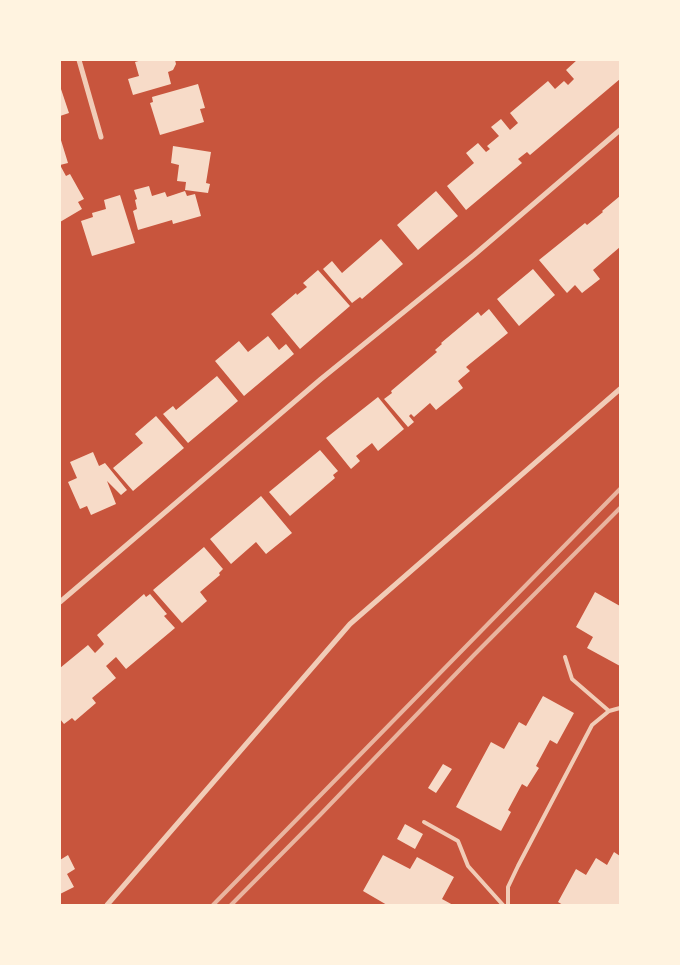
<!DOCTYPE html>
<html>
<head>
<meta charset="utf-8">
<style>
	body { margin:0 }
	#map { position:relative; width:680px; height:965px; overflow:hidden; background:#c8553d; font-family:Ubuntu,sans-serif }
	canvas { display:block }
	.frame { position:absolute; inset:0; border:61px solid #fff3e0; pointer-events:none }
</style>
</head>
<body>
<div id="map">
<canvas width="680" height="965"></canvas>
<div class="frame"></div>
</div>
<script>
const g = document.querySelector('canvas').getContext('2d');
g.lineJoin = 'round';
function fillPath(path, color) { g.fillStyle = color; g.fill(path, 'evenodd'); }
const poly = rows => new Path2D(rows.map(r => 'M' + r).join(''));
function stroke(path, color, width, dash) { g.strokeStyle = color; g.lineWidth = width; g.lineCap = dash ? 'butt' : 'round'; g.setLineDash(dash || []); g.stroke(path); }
fillPath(poly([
	[142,60,175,60,176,64,173,70,168,72,171,84,133,95,128,79,139,76,135,62],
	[577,60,620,60,620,79,530,155,527,152,518,159,522,163,466,210,447,186,474,163,466,153,478,143,486,152,490,149,487,146,499,136,491,127,501,119,510,130,518,123,510,113,548,81,555,89,564,81,568,85,574,79,566,70],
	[198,84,205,108,200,109,204,122,160,135,150,103,153,102,152,97],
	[60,86,69,113,60,116],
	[60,137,68,163,60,165],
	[173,146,211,152,206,183,210,184,208,193,185,190,186,182,177,181,179,165,171,163],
	[60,165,66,176,70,174,84,199,78,202,82,209,60,222],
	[149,186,152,196,165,192,167,197,185,191,187,196,195,194,201,216,173,224,172,220,138,230,133,211,137,209,135,200,137,199,134,190],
	[436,191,458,216,418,250,397,225],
	[120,195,135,243,92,256,81,221,93,217,92,213,106,209,104,200],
	[620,196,620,247,593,270,600,279,582,293,575,285,567,293,539,260,585,223,587,225,603,212,602,211],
	[381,239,403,264,362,299,360,297,352,303,323,269,332,261,342,273],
	[533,269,555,295,519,326,497,299],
	[318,270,350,306,300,349,271,314,296,293,297,295,307,287,303,283],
	[489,309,508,333,466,367,470,371,458,381,463,388,436,410,430,403,414,417,411,414,409,416,414,422,408,427,384,399,392,393,391,391,437,352,435,350,442,344,441,343,478,312,481,316],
	[268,336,279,350,286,344,294,354,244,396,215,361,239,341,248,352],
	[217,376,238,401,188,443,163,414,173,406,176,410],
	[378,397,404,429,378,451,372,443,356,456,360,461,351,469,326,438],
	[156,416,184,448,133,491,113,468,143,443,135,434],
	[320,450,338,471,333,475,335,478,290,516,269,492],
	[93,452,99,466,105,463,127,490,121,495,107,481,116,504,91,515,87,506,80,509,68,482,77,478,70,462],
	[261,496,292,533,266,554,256,542,231,564,210,539],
	[204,547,223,569,219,573,220,575,200,592,207,601,182,623,153,590],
	[595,592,620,606,620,666,587,648,593,637,576,627],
	[144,594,146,597,150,594,167,614,164,616,175,628,126,669,116,657,106,666,116,678,92,698,96,703,75,721,72,718,64,724,60,719,60,668,88,645,95,653,104,644,97,635],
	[543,696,574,713,557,744,550,740,536,766,539,768,527,787,522,784,508,810,511,812,501,831,456,807,491,742,504,749,519,722,526,726],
	[443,764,452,769,436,793,428,788],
	[405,824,423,834,415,849,397,839],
	[614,852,620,856,620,905,563,905,558,902,576,869,586,875,596,858,607,865],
	[68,855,75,869,67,874,74,887,60,894,60,860],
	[383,855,410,869,417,857,454,877,442,899,453,905,387,905,363,891]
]), '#f7dbc8');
stroke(poly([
	[565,657,572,679,609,711,620,708],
	[424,822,458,841,468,866,503,905],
	[508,905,508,887,518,866,592,725,609,711]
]), '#f1ccb7', 4);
stroke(poly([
	[79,60,101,137],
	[60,602,321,379,474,255,620,130],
	[107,905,350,624,620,389]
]), '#f1ccb7', 5);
stroke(poly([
	[213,905,620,489],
	[231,905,320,815,474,655,620,508]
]), '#e9b49f', 4);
</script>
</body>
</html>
